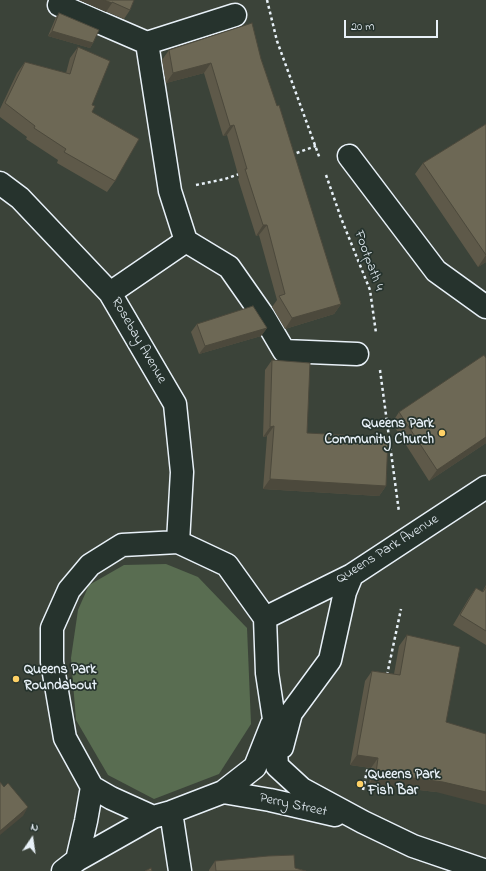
<!DOCTYPE html>
<html>
<head>
<meta charset="utf-8">
<style>
	body { margin:0 }
	#map { position:relative; width:486px; height:871px; overflow:hidden; background:#3b4339; font-family:"Indie Flower",sans-serif }
	canvas { display:block }
	.north { position:absolute; left:12px; top:819px; width:40px; height:40px; -webkit-text-stroke:3px #26332d; paint-order:stroke; rotate:13deg; font-size:11px; font-weight:700; line-height:16px; text-align:center; color:#e8f1f8 }
	.north::after { content:''; display:block; margin:auto; width:14px; height:18px; background:#e8f1f8; clip-path:polygon(50% 0,100% 100%,50% 72%,0 100%) }
	.scale { position:absolute; left:344px; top:20px; width:94px; height:18px; box-sizing:border-box; border:2px solid #e8f1f8; border-top:0; padding-left:5px; font-size:12px; line-height:14px; white-space:nowrap; color:#e8f1f8; -webkit-text-stroke:3px #26332d; paint-order:stroke }
</style>
</head>
<body>
<div id="map">
<canvas width="486" height="871"></canvas>
<div class="north">N</div>
<div class="scale">20 m</div>
</div>
<script>
const g = document.querySelector('canvas').getContext('2d');
g.lineJoin = 'round';
function fillPath(path, color) { g.fillStyle = color; g.fill(path, 'evenodd'); }
const poly = rows => new Path2D(rows.map(r => 'M' + r).join(''));
function stroke(path, color, width, dash) { g.strokeStyle = color; g.lineWidth = width; g.lineCap = dash ? 'butt' : 'round'; g.setLineDash(dash || []); g.stroke(path); }
function label(font, color, halo, rows, align = 'center') {
  g.font = font + ' "Indie Flower",sans-serif'; g.lineWidth = 3.5; g.setLineDash([]); g.textBaseline = 'middle'; g.strokeStyle = halo; g.fillStyle = color; for (const [text, x, y, turn = 0] of rows) {
    g.save(); g.translate(x, y); g.rotate((+turn || 0) * Math.PI / 180); g.textAlign = isNaN(turn) ? turn : align; if (halo) g.strokeText(text, 0, 0); g.fillText(text, 0, 0); g.restore();
  }
}
fillPath(poly([
	[166,564,198,577,247,628,251,724,219,774,154,799,108,775,76,720,71,658,78,610,89,585,124,565]
]), '#596d51');
const minor = poly([
	[59,5,147,43,170,191,186,241,229,267,264,317,284,351,357,354],
	[147,43,235,15],
	[349,156,436,271,486,307],
	[0,183,20,198,110,293,175,404,182,472,178,542],
	[110,293,186,241],
	[265,618,352,575,486,487],
	[282,747,291,713,330,660,345,592,352,575],
	[223,792,270,800,335,815],
	[171,812,180,871],
	[153,817,111,798,92,787,65,738,52,662,52,628,69,590,90,565,122,545,178,542,227,565,265,618,267,673,274,719,277,766,302,789,363,822,413,846,486,871],
	[77,860,86,821,92,787],
	[63,871,77,860,153,817,171,812,223,792,255,767,272,724]
]);
stroke(minor, '#e8f1f8', 25);
stroke(poly([
	[267,0,277,41,320,159],
	[291,155,316,146],
	[326,175,341,218,370,290,376,333],
	[196,185,225,179,242,173],
	[380,370,399,512],
	[387,675,401,609],
	[363,790,368,766]
]), '#e8f1f8', 2.5, [3, 3]);
stroke(minor, '#26332d', 22);
fillPath(poly([
	[79,0,134,0,130,10,124,19],
	[59,13,93,43,90,48,48,36,56,17],
	[78,47,92,105,92,112,115,181,107,192,57,163,58,160,26,139,27,137,0,117,0,109,17,73,25,62,66,73,70,58],
	[169,50,261,59,341,304,334,314,285,329,272,307,277,300,259,235,256,236,238,179,239,178,227,135,223,136,204,73,166,83,162,60],
	[486,124,486,262,478,267,415,174,423,163],
	[197,324,267,328,261,336,199,354,191,332],
	[272,360,307,433,386,486,379,496,263,489,267,436,263,437,265,370],
	[399,412,486,443,429,481,392,423],
	[486,585,486,645,453,625,469,598,476,588,482,592],
	[407,635,446,722,436,792,369,784,371,768,350,765,365,681,372,671,394,674,399,646],
	[215,861,295,868,306,871,209,871,209,870]
]), '#5e5949');
fillPath(poly([
	[79,0,104,0,112,3,106,12],
	[52,31,93,43,90,48,48,36],
	[211,63,204,73,166,83,173,73],
	[234,125,227,135,223,136,230,126],
	[263,225,267,225,259,235,256,236],
	[486,255,486,262,478,267],
	[341,304,334,314,285,329,292,318],
	[267,328,261,336,199,354,205,346],
	[274,426,267,436,263,437,270,427],
	[486,437,486,443,429,481,437,470],
	[270,479,386,486,379,496,263,489],
	[357,755,378,758,371,768,350,765],
	[376,773,443,782,486,792,486,805,436,792,369,784],
	[28,807,23,816,0,835,0,831]
]), '#4c493c');
const building = poly([
	[104,0,134,0,130,10,112,2,112,3,104,0],
	[59,13,99,30,93,43,52,31,59,13],
	[252,23,261,59,277,106,279,105,341,304,292,318,279,296,285,294,267,225,263,225,245,169,247,169,234,125,230,126,211,63,173,73,169,50,252,23],
	[78,47,110,61,92,105,95,106,92,112,139,139,115,181,64,152,66,149,34,128,35,126,5,103,25,62,70,74,78,47],
	[486,124,486,255,423,163,486,124],
	[253,306,267,328,205,346,197,324,253,306],
	[484,355,486,358,486,437,437,470,399,412,484,355],
	[272,360,310,363,307,433,388,437,386,486,270,479,274,426,270,427,272,360],
	[486,587,486,631,460,615,476,588,483,592,486,587],
	[407,635,460,647,446,722,486,734,486,792,443,782,376,773,378,758,357,755,372,671,400,675,407,635],
	[0,782,4,787,8,783,28,807,0,831,0,782],
	[294,855,295,868,306,871,216,871,215,861,268,856,294,855],
	[151,868,152,871,145,871,151,868]
]);
fillPath(building, '#6d6855');
stroke(building, '#4c493c', 1);
for (const [x, y, r, color] of [
	[442,433,4,"#ffd166"],
	[16,679,4,"#ffd166"],
	[360,784,4,"#ffd166"]
]) { const dot = new Path2D(); dot.arc(x, y, r, 0, 2 * Math.PI); g.fillStyle = color; g.fill(dot); stroke(dot, '#26332d', 1.5); }
label('14px', '#e8f1f8', '#26332d', [
	["Footpath 4",368,261,70],
	["Rosebay Avenue",138,341,60],
	["Queens Park Avenue",388,550,-32],
	["Perry Street",293,806,12]
]);
label('bold 14px', '#e8f1f8', '#26332d', [
	["Queens Park",434,425,"right"],
	["Community Church",434,441,"right"],
	["Queens Park",24,671],
	["Roundabout",24,687],
	["Queens Park",368,776],
	["Fish Bar",368,792]
], 'left');
</script>
</body>
</html>
